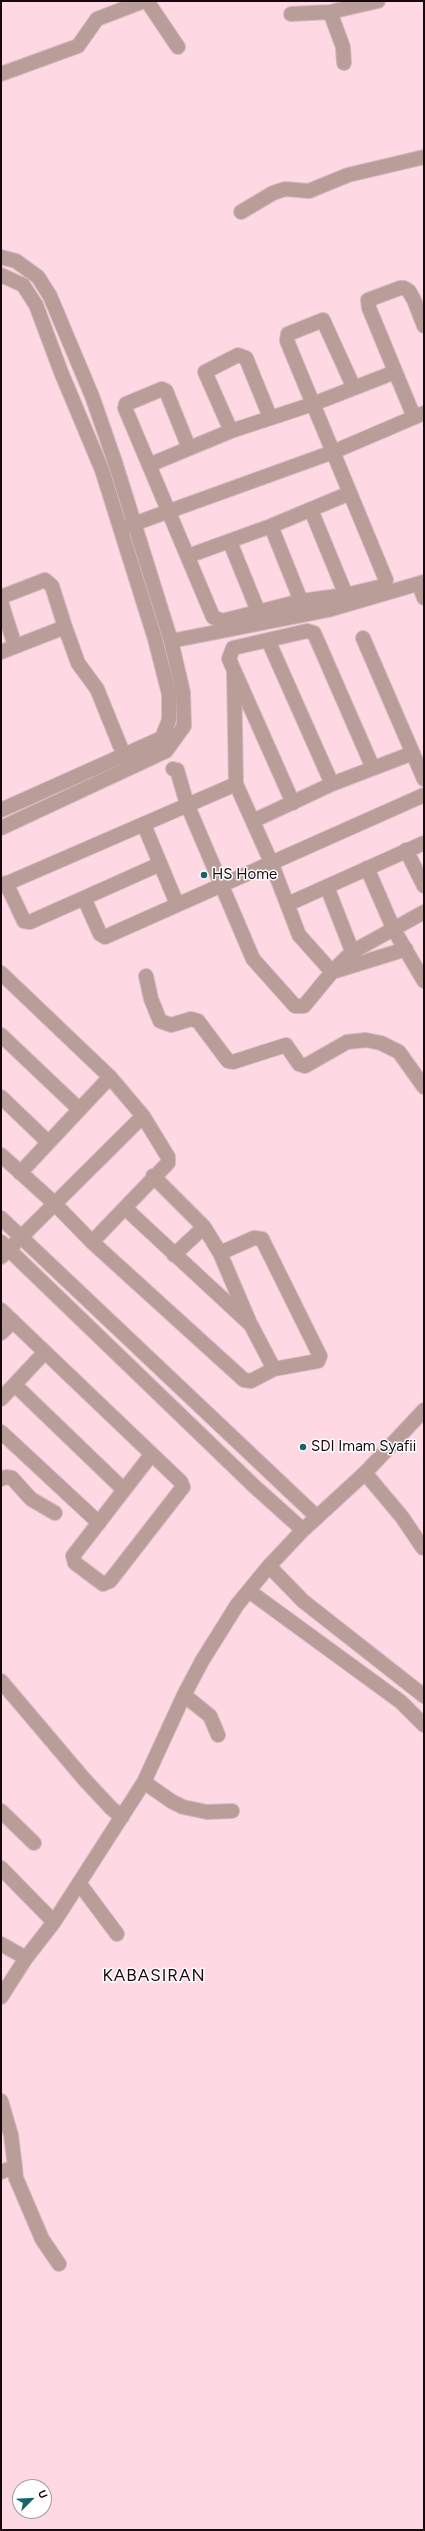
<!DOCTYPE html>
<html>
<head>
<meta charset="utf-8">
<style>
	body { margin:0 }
	#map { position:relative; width:425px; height:2531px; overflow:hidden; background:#fed8e3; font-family:Figtree,sans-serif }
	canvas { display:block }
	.frame { position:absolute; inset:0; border:2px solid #160a0e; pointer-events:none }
	.north { position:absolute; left:12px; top:2479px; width:40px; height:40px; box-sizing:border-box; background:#fff; border:1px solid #a29d9f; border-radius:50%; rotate:66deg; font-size:11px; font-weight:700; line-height:16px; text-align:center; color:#160a0e }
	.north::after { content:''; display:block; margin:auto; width:14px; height:18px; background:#16646c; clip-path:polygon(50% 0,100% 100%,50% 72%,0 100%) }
</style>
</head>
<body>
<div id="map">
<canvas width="425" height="2531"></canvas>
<div class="frame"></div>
<div class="north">U</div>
</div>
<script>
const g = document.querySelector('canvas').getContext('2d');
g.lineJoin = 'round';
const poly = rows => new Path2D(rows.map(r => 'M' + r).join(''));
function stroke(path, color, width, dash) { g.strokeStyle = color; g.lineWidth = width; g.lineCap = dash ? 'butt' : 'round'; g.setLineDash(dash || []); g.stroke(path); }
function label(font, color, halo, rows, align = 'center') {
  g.font = font + ' Figtree,sans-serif'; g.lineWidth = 3; g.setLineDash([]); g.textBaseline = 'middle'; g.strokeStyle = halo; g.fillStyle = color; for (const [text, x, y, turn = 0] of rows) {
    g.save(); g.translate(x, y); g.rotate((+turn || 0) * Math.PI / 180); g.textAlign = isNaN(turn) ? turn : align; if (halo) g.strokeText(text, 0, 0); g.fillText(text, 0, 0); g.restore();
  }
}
const minor = poly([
	[147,1,178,47],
	[330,12,343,47,344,63],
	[291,14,330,12,378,1],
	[1,74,78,46,97,19,144,1],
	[241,212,273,193,285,189,309,191,348,175,424,157],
	[1,257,16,261,38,277,50,296,92,396,115,462,171,641,183,692,184,726,166,751,1,828],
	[1,275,23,285,36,305,61,372,102,470,155,639,169,694,169,720,162,738,1,810],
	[414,417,369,308,368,300,400,288,404,288,409,291,414,300,424,326],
	[231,431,205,372,238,355,246,358,270,417],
	[189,448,166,391,162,389,126,404,125,408,213,617,222,621,301,601,346,595,383,586,386,580,287,341,288,334,323,320,354,388],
	[149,465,231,431,313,404,395,372],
	[311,510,346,595],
	[128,526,333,452,424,413],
	[271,526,301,601],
	[230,542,258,611],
	[188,556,271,526,350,493],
	[419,584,424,598],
	[1,597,45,580,52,586,65,627],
	[1,602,15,646],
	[363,638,424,779],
	[268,640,332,784],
	[171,641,328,610,424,582],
	[1,652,65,627,78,663,97,689,127,763],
	[234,672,236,784,271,862,299,935,332,972,406,949],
	[173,769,177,770,187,804,253,959,295,1006,304,1006,332,972,352,952,424,912],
	[293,803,229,659,233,648,307,631,314,633,373,768],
	[253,821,332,784,413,753],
	[144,825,177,904],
	[406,850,424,886],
	[367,868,394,930,424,981],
	[6,883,24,921,30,922,84,898,100,934,105,937,424,795],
	[1,886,236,784],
	[327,887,356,961],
	[84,898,160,864],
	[288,904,424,843],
	[1,973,110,1077,143,1116,168,1157,168,1163,92,1242],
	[146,976,151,999,160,1021,171,1025,191,1019,198,1021,228,1061,233,1062,286,1045,299,1064,305,1066,347,1042,366,1040,381,1043,399,1052,424,1087],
	[1,1035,79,1109],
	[1,1097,48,1142],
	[1,1155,54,1203,92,1242,244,1380,251,1381,274,1369,318,1361,320,1356,262,1239,254,1238,220,1253],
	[20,1173,110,1077],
	[153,1176,204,1227,220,1253,249,1321],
	[125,1208,251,1325,274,1369],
	[1,1218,317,1517],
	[1,1242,254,1486,303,1530],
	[174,1255,204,1227],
	[1,1257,143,1116],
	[1,1310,181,1482,183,1487,110,1581,103,1584,75,1563,73,1556,151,1455],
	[1,1333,13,1321],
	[15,1385,124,1490],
	[1,1399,45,1352],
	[1,1432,99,1523],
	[365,1473,402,1517,423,1548],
	[1,1479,6,1477,12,1478,31,1499,55,1513],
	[269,1566,303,1601,424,1696],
	[249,1591,401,1702,424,1725],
	[1,1681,84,1779,111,1808,122,1817],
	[184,1695,210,1716,218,1735],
	[144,1782,171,1801,183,1807,207,1812,232,1811],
	[1,1811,34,1843],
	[1,1868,54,1922],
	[79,1883,117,1934],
	[1,1944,26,1958],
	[1,1997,26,1958,54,1922,144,1782,184,1695,202,1661,237,1605,269,1566,303,1530,365,1473,424,1410],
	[1,2101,11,2135,15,2167],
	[1,2172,15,2167,16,2178,42,2239,59,2264]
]);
stroke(minor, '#d9b7c1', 16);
stroke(minor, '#b89d98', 14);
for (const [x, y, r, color] of [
	[204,875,4,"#16646c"],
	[303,1447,4,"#16646c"]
]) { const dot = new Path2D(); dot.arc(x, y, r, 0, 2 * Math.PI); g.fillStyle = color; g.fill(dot); stroke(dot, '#fff', 1.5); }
label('15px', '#160a0e', '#fff', [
	["HS Home",212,875],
	["SDI Imam Syafii",311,1447]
], 'left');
g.letterSpacing = '1px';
label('17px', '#160a0e', '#fff', [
	["KABASIRAN",154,1976]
]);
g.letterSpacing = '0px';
</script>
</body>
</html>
